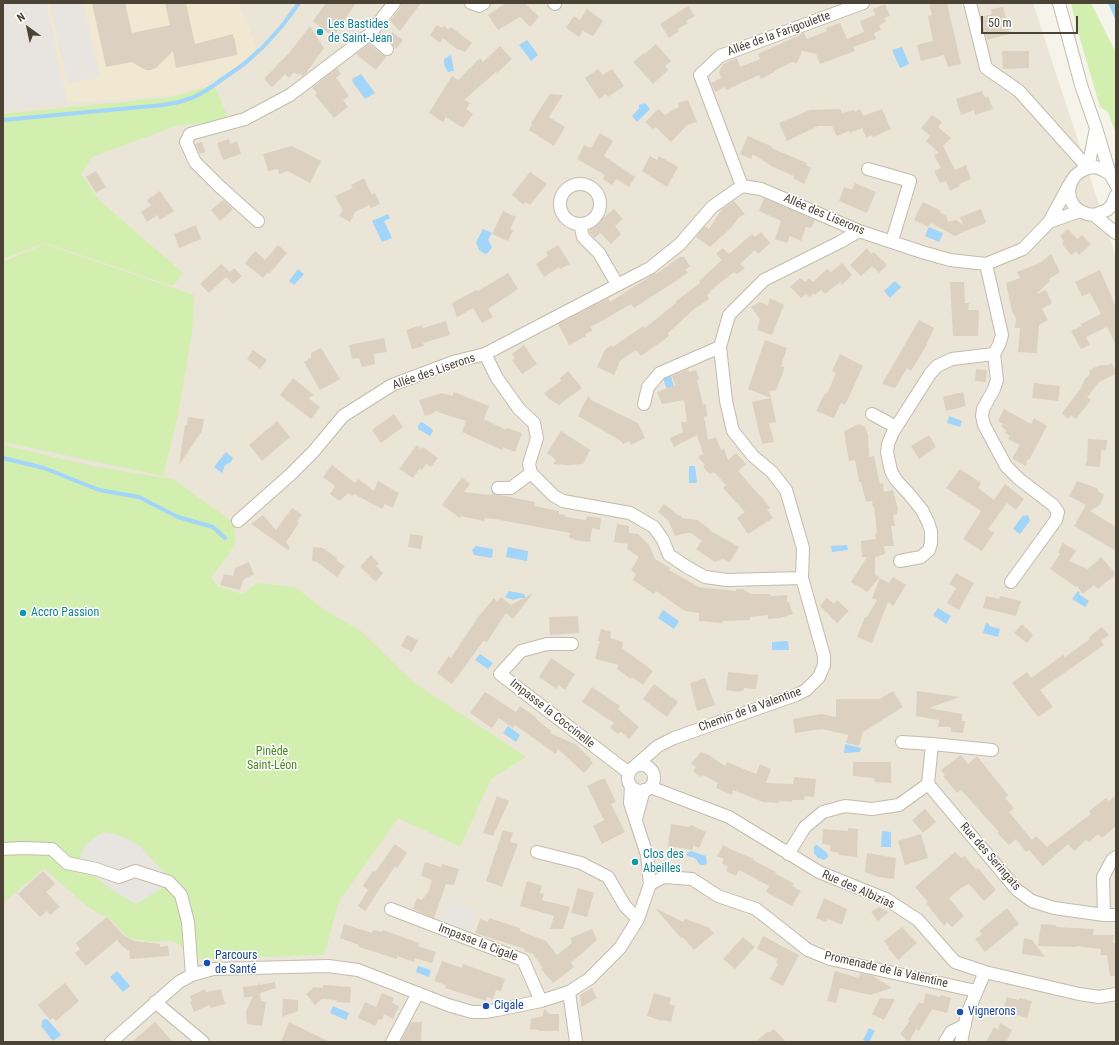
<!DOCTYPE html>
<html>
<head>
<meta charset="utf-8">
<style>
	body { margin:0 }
	#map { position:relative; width:1119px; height:1045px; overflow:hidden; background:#f6f3ea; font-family:"Roboto Condensed",sans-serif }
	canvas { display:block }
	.frame { position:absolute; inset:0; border:4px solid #4c4337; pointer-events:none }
	.north { position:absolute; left:8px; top:8px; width:40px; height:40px; -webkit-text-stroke:3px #fff; paint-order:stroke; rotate:327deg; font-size:11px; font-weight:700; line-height:16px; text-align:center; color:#4c4337 }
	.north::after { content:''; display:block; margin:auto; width:14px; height:18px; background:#4c4337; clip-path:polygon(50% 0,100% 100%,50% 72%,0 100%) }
	.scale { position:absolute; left:981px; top:16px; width:97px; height:18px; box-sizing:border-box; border:2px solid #4c4337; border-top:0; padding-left:5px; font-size:12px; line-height:14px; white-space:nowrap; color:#4c4337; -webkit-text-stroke:3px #fff; paint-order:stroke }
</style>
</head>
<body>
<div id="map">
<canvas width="1119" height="1045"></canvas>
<div class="frame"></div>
<div class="north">N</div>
<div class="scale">50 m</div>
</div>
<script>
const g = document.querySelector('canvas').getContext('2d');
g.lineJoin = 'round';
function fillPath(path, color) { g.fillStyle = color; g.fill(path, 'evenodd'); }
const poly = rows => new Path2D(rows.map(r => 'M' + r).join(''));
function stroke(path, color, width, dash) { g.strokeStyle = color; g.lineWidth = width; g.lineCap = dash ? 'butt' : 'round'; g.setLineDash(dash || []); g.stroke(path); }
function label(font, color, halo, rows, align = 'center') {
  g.font = font + ' "Roboto Condensed",sans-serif'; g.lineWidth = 3; g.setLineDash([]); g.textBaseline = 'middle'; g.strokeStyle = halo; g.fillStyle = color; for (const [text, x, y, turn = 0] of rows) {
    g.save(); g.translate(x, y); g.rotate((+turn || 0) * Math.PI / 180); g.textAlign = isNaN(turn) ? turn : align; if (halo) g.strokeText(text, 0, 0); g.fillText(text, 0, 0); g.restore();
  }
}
fillPath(poly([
	[3,3,1033,3,1116,257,1116,1042,3,1042]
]), '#ebe5d7');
fillPath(poly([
	[46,3,238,3,258,50,230,71,200,87,173,95,67,103]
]), '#f1e8d2');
fillPath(poly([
	[1071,3,1091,3,1116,53,1116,134,1108,112,1100,107,1078,32],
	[214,85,229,120,176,126,92,157,81,174,99,200,183,273,173,286,45,243,3,259,3,114,171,97],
	[45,244,194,295,193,326,177,420,163,476,3,442,3,262],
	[3,445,97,467,173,479,234,523,235,544,229,554,211,578,218,586,242,594,257,583,295,587,326,611,361,631,413,682,526,757,491,779,460,847,398,818,339,901,324,955,199,959,175,942,165,940,157,942,133,939,125,935,107,916,99,914,82,902,45,869,42,870,3,903]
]), '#d2efaf');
fillPath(poly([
	[3,3,46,3,67,103,3,110],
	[49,3,83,3,100,77,68,83],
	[103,832,116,834,139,845,165,874,164,887,136,904,115,892,93,875,81,869,80,856,85,845],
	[451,901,478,910,470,931,444,922]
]), '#e8e5e1');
fillPath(poly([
	[1108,3,1116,3,1116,21],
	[527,40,538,55,531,61,519,45],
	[902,47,909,64,900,68,892,50],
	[451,55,454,71,448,72,444,65,444,59],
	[361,74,375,93,365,99,352,81,353,80,352,79],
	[645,103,650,109,637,122,632,116,639,108,639,105],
	[388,214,390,218,384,221,392,238,382,242,372,221],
	[929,227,943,233,939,242,925,236],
	[483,229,492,233,488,240,492,247,488,253,485,254,479,250,476,242],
	[298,269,304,274,294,285,289,281],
	[895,281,901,287,890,298,884,291],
	[671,376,675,391,668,393,663,378],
	[949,416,962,421,960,427,947,423],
	[422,422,432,429,433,431,430,436,418,429,418,426,420,423],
	[226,452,233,458,231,462,225,465,222,473,214,467],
	[689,466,695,466,697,483,689,483],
	[1023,515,1025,516,1028,515,1030,521,1020,534,1013,529],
	[847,545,848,550,832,552,831,546],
	[476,546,493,549,492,558,474,555,472,550],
	[508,547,528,551,527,561,506,557],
	[509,591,524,594,526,598,520,598,513,600,505,597],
	[1078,591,1080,592,1079,594,1089,601,1085,607,1072,599],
	[938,608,951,616,946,624,933,615],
	[663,610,679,621,674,629,658,618],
	[986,623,989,624,989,626,1000,629,998,637,983,633],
	[788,641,789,650,772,650,772,642],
	[480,654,493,663,488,669,475,660],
	[508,726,520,735,516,742,503,733],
	[845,744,861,748,860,752,844,753],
	[882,831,891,832,891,847,881,847],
	[817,845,827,853,828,857,824,860,818,858,814,853,814,846],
	[691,851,706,856,707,863,704,865,700,865,695,858,687,856,687,853],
	[418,966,431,970,429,977,416,972],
	[117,971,130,986,123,992,110,977],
	[333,1006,349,1013,346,1020,330,1013],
	[44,1019,48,1020,61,1035,53,1041,41,1026,42,1025,42,1021],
	[869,1028,875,1031,869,1042,867,1042,863,1040]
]), '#a1d5f9');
stroke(poly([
	[3,120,163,105,179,102,194,97,207,90,244,64,263,47,282,26,299,3],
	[3,458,44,468,99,490,139,497,178,517,213,527,225,538]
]), '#a1d5f9', 4);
fillPath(poly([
	[92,3,125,3,132,33,170,25,165,3,186,3,195,44,233,34,234,39,235,39,237,55,176,68,173,51,156,68,151,70,146,70,142,68,132,62,106,67],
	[326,3,356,3,333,37,313,21],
	[401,3,421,3,400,31,390,21,400,8],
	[506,3,525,3,539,17,530,27,520,17,498,30,488,15],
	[929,3,947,3,961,64,948,67,944,55,921,61,917,45,933,41,928,16,932,15],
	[885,4,890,16,884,18,886,22,879,25,881,30,874,33,876,39,853,47,855,51,820,64,816,54,802,51,797,63,792,62,774,71,774,72,761,79,759,75,726,90,725,87,715,92,711,83,721,78,719,72,723,64,737,58,740,67,760,59,758,54,780,44,804,33,807,39,827,31,826,28,840,23,847,39,864,32,860,21,875,15,873,9],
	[688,6,695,16,686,21,688,23,678,29,679,31,669,38,660,24],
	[1003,7,1010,34,987,40,981,17,992,14,991,9],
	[587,9,603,21,593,36,583,31,579,37,566,28,574,16,580,20],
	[437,25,442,28,444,26,449,30,451,27,472,43,465,52,459,49,458,50,443,38,440,43,430,35],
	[310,26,324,48,307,72,303,76,300,73,298,75,294,72,289,78,285,74,272,87,264,79,290,52],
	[392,32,403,40,396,49,387,39],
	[369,44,386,57,376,70,356,54],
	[656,44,671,61,665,66,668,70,653,84,633,62,644,53,645,54],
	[500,46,512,59,497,73,496,72,464,100,470,103,466,109,473,114,463,128,446,117,443,122,429,113,452,76,458,80,480,58,483,62],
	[1002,51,1029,51,1029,68,1003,69],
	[337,68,341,74,336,78,349,96,343,100,348,107,334,118,315,95,317,93,312,88],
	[598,69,603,75,612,69,624,86,608,97,606,94,599,99,585,78],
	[982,91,985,98,988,96,993,109,975,115,974,110,961,115,956,99],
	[550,94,563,95,549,117,565,127,554,146,529,130,532,124,531,123],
	[688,100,697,122,687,125,671,142,656,127,653,129,645,122,658,109,665,115,671,111,679,107,678,103],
	[840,109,842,113,854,110,855,112,860,109,863,116,882,109,891,129,873,137,872,135,866,137,862,128,850,133,849,131,837,136,832,126,818,126,787,141,779,123,810,110],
	[932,115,942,122,938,127,951,138,943,146,955,170,966,165,971,179,959,184,960,186,950,191,946,181,940,183,934,171,941,168,934,155,939,153,926,141,930,136,921,128],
	[600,133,613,141,604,156,635,177,629,187,616,179,612,185,603,179,605,175,577,159,584,145,591,148],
	[748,136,773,147,771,148,807,163,806,165,811,168,804,184,793,178,794,176,773,167,753,154,751,159,740,154],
	[229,139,230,144,237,141,241,154,223,160,217,143],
	[202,142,205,152,200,154,195,144],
	[292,146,321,161,310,183,288,171,279,174,278,169,268,171,263,154],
	[650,156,657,160,659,156,678,167,667,187,642,171],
	[96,171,106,187,96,193,86,177],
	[530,172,547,184,530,205,525,202,524,205,512,195],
	[364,178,372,195,375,193,380,204,371,208,369,205,355,212,350,222,339,216,343,210,335,196,353,188,351,185],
	[855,183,876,192,867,213,839,201,844,187,852,190],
	[160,191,174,211,160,220,157,215,147,222,141,212,151,205,147,200],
	[764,198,815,220,811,228,806,227,801,241,790,236,787,243,775,239,781,221,759,211],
	[223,200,233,209,220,221,211,210],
	[734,201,745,214,739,217,732,227,710,247,696,237,705,226,709,229,722,209],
	[923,202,941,211,940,213,946,215,948,222,956,220,963,225,960,217,981,209,986,223,965,231,955,236,931,223,928,227,914,220,919,209],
	[614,209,623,219,615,226,621,234,611,244,600,233,595,238,590,233,589,228,595,223,596,224],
	[503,211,516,217,510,229,513,231,508,241,492,234],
	[196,225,201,239,179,248,174,234],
	[1068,229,1077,239,1082,235,1091,244,1079,255,1076,251,1071,255,1062,244,1064,241,1060,236],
	[761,232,770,243,758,254,755,250,740,264,745,268,737,274,734,272,710,291,711,292,707,295,709,299,693,310,668,333,669,336,641,356,636,350,620,361,614,375,597,367,605,350,611,345,613,347,643,326,645,328,676,303,675,302,700,283,699,281,722,260,716,254,722,248,729,254,752,234,755,237],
	[278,245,287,253,269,274,268,272,263,278,245,263,255,251,265,260],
	[558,245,570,264,560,269,559,267,544,277,536,264,548,256,546,252],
	[867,248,871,254,874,252,887,265,879,273,872,266,861,276,850,265],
	[1051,254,1060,272,1049,279,1050,281,1037,293,1037,294,1046,290,1052,303,1042,309,1048,320,1039,325,1037,353,1018,352,1020,328,1015,328,1016,318,1012,311,1006,283,1020,278,1017,272,1040,263],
	[680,257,684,257,690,266,685,270,688,273,634,308,631,304,591,327,592,331,585,334,586,336,569,345,558,324,608,298,610,302,649,277,655,273,656,274],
	[842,263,852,275,842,285,840,282,825,294,821,290,815,295,814,293,810,297,806,294,801,298,790,287,800,278,805,282,809,278,813,282,827,269,831,272],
	[221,264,230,272,234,268,242,276,233,284,226,277,209,293,200,284],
	[1100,270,1116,307,1116,345,1107,327,1086,337,1090,345,1081,349,1071,331,1082,326,1081,324,1101,314,1090,293,1082,296,1075,282],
	[508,273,518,289,488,309,493,317,482,323,473,308,457,317,452,303,476,290,478,291],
	[950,282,964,282,965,303,969,303,968,310,979,310,978,336,953,336],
	[770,298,784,305,772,335,757,330,760,319,751,307,759,302,768,305],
	[919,320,934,328,925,348,911,371,907,368,895,388,882,384],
	[446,321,450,335,423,343,424,346,412,349,406,330,422,325,423,328],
	[384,338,387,352,374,354,375,364,362,367,359,358,352,359,349,345],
	[765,340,787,348,781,366,784,367,783,373,776,390,769,391,771,398,748,389],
	[524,345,537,364,522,374,512,360,515,358,512,354],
	[321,348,340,379,320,390,304,362,311,358,311,353],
	[253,350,267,360,260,369,247,359],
	[840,354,863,366,845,405,841,403,834,418,816,411,825,393,827,394,836,373,832,371],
	[1112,363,1116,374,1099,382,1087,397,1091,400,1076,419,1071,415,1068,419,1062,413,1081,388,1084,380,1090,374,1089,370,1101,365,1107,365],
	[688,369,689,372,696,370,699,379,697,380,703,405,706,404,707,416,704,417,708,440,716,437,721,450,724,449,728,460,736,453,746,464,738,471,760,496,761,496,770,508,767,510,773,518,748,534,737,518,745,512,723,488,726,485,714,472,710,474,703,467,705,465,698,457,703,454,697,435,674,447,670,438,683,432,681,422,687,422,684,400,662,404,657,392,675,385,672,376],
	[976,369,987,370,986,382,975,381],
	[568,371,582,388,559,405,549,399,544,393,561,381,560,378],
	[293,378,314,395,308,398,320,407,311,419,280,395],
	[1034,383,1060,386,1058,401,1032,398],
	[454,392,489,406,484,419,506,430,507,428,522,433,515,452,503,447,502,450,462,432,466,421,437,412,438,410,431,414,425,416,419,400,442,393,452,396],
	[963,392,966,406,946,411,943,397],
	[588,396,591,400,638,423,645,438,631,445,629,441,623,444,621,441,578,416],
	[771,398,776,422,769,423,774,442,762,444,752,402],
	[1004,409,1031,424,1034,418,1047,426,1029,460,1027,460,1026,466,1012,459,1020,445,1008,439,1010,436,1005,433,1006,430,1001,426,1003,424,998,421],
	[394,414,403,427,381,443,372,430],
	[188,417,204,419,202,431,179,465,185,425,187,425],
	[277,421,290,437,262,461,249,445],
	[859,424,865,427,868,435,869,457,874,456,880,484,883,483,884,492,893,490,898,510,897,510,897,514,893,515,895,526,891,526,894,546,884,546,885,554,875,557,875,575,880,577,867,592,851,582,867,557,862,557,861,541,876,539,875,534,877,533,874,507,873,507,872,501,866,502,861,482,859,482,855,460,849,461,844,431],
	[561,431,590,450,583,464,567,465,553,464,556,460,547,453],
	[929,435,936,447,919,459,911,446],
	[1088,439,1107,440,1106,450,1101,450,1100,467,1085,466,1087,461],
	[417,445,421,449,423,447,438,458,431,467,426,464,422,470,420,468,413,478,399,469],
	[332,465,355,483,358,479,374,491,378,481,399,493,393,508,385,504,382,509,354,494,352,496,348,493,340,501,330,494,335,486,323,477],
	[960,469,981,483,978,488,994,500,1005,484,1024,499,1016,510,1007,503,988,529,994,533,982,551,963,539,981,511,946,488],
	[462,477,470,484,464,492,491,495,492,493,498,495,505,496,535,502,534,506,559,511,559,514,565,515,565,517,586,520,587,516,601,518,600,530,592,528,590,542,575,540,569,537,570,533,495,519,485,518,484,521,461,516,460,518,442,505],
	[1077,481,1097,488,1099,492,1104,494,1101,504,1090,511,1116,527,1116,551,1074,526,1086,505,1069,496],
	[664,504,679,516,680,515,682,518,697,520,710,529,709,530,739,547,730,562,723,559,715,562,696,549,702,541,691,533,686,533,675,536,668,520,658,512],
	[292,508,302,515,297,521,299,523,286,542,290,548,288,550,251,524,263,515,276,530],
	[617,524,629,526,629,533,638,534,649,545,655,559,670,568,669,570,699,587,736,591,736,589,742,589,751,594,770,594,771,596,787,595,787,602,789,602,793,614,780,618,768,619,768,615,750,617,750,620,723,621,722,623,699,621,699,613,685,611,656,591,654,594,633,580,636,574,631,570,639,557,627,549,628,544,614,542],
	[410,534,423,536,421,549,408,547],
	[1063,543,1076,551,1069,561,1088,569,1101,557,1116,574,1098,589,1094,585,1083,594,1077,586,1076,587,1050,569,1060,554,1058,552],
	[313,547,323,548,337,558,336,560,345,566,337,577,317,562,312,561],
	[371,555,379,564,376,566,383,573,376,582,360,567],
	[249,562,254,574,243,580,240,590,220,585,224,574,233,576,235,568],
	[956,573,974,583,959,610,947,603,956,588,949,584],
	[893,577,906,585,893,606,888,602,872,643,857,637,865,617,867,617,877,600,872,598,880,578,889,583],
	[533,593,513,619,506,613,487,642,484,641,479,647,452,684,437,673,449,656,451,658,478,617,494,598,497,602,501,597,511,605],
	[986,596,999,599,1000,596,1021,601,1016,616,983,608],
	[827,598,834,604,837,600,849,611,837,623,820,606],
	[578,616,579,633,550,635,549,617],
	[1022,624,1033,635,1027,643,1014,633],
	[1102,627,1109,635,1101,641,1104,645,1040,690,1053,707,1038,717,1012,683,1027,672,1031,678,1063,655,1065,657,1090,639,1089,637],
	[601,629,611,632,610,638,623,642,622,648,653,671,643,685,632,677,631,679,617,669,619,665,595,659,600,641,598,641],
	[407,635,418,640,412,652,401,646],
	[551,658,575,674,565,690,559,685,557,689,539,677],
	[728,672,758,675,756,689,744,688,743,691,740,691,740,692,726,690],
	[705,678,715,705,697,711,690,683],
	[654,684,678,702,667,717,643,699],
	[592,687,620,706,618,709,639,727,629,739,620,731,618,734,610,728,614,723,582,702],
	[893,691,903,707,863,732,859,746,846,743,848,735,822,729,795,733,793,719,821,714,836,717,836,699,880,699],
	[917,691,960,697,929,708,962,714,962,721,965,721,963,733,951,732,951,727,938,727,939,720,916,716],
	[485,692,516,712,520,706,537,718,536,719,551,731,550,733,575,744,591,759,590,760,593,763,584,773,558,749,556,754,515,725,513,728,499,718,492,728,470,713],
	[701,752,709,755,725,766,727,762,756,774,760,764,771,769,766,783,793,784,794,777,816,779,814,797,805,796,804,800,792,800,792,802,779,801,779,803,763,802,733,790,732,795,716,788,718,783,703,775,701,777,693,771,696,767,691,764],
	[961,755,968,764,977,756,1008,795,1005,798,1014,808,1009,812,1032,840,1036,836,1047,847,1091,814,1089,811,1106,798,1109,801,1116,795,1116,826,1102,838,1098,834,1089,842,1086,840,1074,851,1068,844,1043,866,1029,850,1026,852,1016,839,1009,845,997,833,999,832,961,790,957,793,943,776,945,775,941,770],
	[853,762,891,762,891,783,875,782,874,778,853,776],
	[601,779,605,779,616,802,611,804,625,832,602,844,593,826,604,820,587,786],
	[497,796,509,801,493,836,483,833],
	[925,809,936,822,923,833,912,820],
	[671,824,689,827,691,825,706,832,699,848,693,845,693,850,668,846],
	[848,828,858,829,857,857,839,855,839,853,830,851,830,845,822,844,823,829,848,831],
	[503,830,513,833,510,842,518,844,502,887,486,881],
	[921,834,928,858,905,865,898,841],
	[395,844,407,853,397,868,395,866,365,911,358,906,368,890,363,886,373,871,375,872],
	[723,845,730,849,754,859,753,860,776,872,775,873,794,884,792,886,801,891,792,906,766,892,769,886,739,870,736,876,726,871,728,867,722,863,724,859,717,856],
	[955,852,961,858,965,856,976,870,978,868,996,890,984,901,969,884,961,888,949,898,964,916,952,927,947,922,944,926,926,903,928,902,915,887],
	[867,853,896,858,894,879,878,877,865,872],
	[425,862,441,867,442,864,459,869,454,885,446,884,434,918,413,909,417,898,422,900,429,891,432,880,421,876],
	[43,871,55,884,46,892,60,907,50,915,47,911,40,917,18,894],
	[527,881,542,886,540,893,544,894,542,900,570,907,563,929,550,929,554,916,520,906],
	[578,888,594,893,587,917,571,913],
	[824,898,847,909,842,925,828,919,826,922,816,918],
	[879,907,889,912,878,921,871,912],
	[655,908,683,922,685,919,708,927,714,933,694,950,683,937,681,938],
	[1007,908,1019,924,985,952,975,939,982,934,979,931],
	[107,917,123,935,134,941,160,944,160,947,168,946,169,956,130,959,129,951,123,947,117,940,86,966,75,953,80,949,76,943],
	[489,918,520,928,520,931,546,941,557,955,572,943,570,938,592,929,597,940,571,963,574,967,553,983,541,969,543,968,533,954,524,951,525,949,475,933,480,919,488,922],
	[344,924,372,933,373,930,382,932,383,930,419,943,418,946,436,952,432,963,415,958,414,962,397,956,397,959,359,947,359,945,340,938],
	[1041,924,1056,925,1056,927,1094,929,1093,935,1114,935,1113,943,1116,943,1116,976,1110,976,1107,955,1100,955,1101,949,1076,946,1076,947,1038,946],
	[902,927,917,943,898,960,888,948,889,947,884,941],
	[763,936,799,955,783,986,770,979,778,964,776,963,777,959,757,949],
	[743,937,755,947,735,969,723,959],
	[1024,938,1032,940,1045,957,1022,954],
	[442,961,462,968,463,964,505,979,501,991,496,990,493,999,487,997,486,1001,445,988,446,985,434,981],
	[835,971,859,978,860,973,873,976,892,988,870,995,840,988,836,1003,827,1001],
	[259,982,260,985,275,982,276,988,260,993,261,1001,266,1002,262,1026,247,1024,246,1011,253,996,244,998,243,987,258,985],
	[65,983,79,1001,56,1021,53,1018,50,1020,38,1005],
	[323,985,351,987,350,1003,336,1002,337,1000,322,999,315,1005,306,994,314,987,323,988],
	[592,988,597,998,581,1007,580,995],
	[205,989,206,992,221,989,225,1004,211,1008,209,1005,194,1012,190,1002,192,1001,190,996],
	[382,993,394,998,392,1003,399,1006,393,1019,384,1014,382,1020,379,1019,375,1026,358,1018,365,1002,376,1007],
	[654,993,671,998,669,1004,675,1006,671,1022,663,1020,663,1021,647,1016],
	[926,993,940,997,941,995,951,998,947,1013,932,1009,919,1031,917,1030,917,1027,909,1042,900,1034,910,1021,908,1020,919,1002,923,1004],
	[1007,997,1019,1000,1019,998,1032,1001,1027,1018,1003,1011],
	[880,998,895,999,884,1020,872,1014],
	[283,999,298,1000,298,1011,282,1017],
	[544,1009,550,1014,559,1014,559,1031,539,1031,539,1030,530,1029,531,1019,543,1016],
	[155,1022,173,1042,132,1042],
	[289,1022,330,1042,281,1042],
	[411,1022,422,1022,421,1042,400,1042],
	[1000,1023,1012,1030,1006,1042,986,1042,994,1027,998,1030],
	[774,1029,786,1042,756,1042,767,1032,770,1032]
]), '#dcd1c1');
const street = poly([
	[471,3,479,6,484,3],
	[554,3,555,4],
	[970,3,986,68,1019,91,1088,168],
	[1059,3,1081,85,1096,128],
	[370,34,387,49],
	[1088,168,1096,128,1110,174],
	[868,169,910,181,892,241],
	'560 204a20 20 0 1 1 40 0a20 20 0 1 1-40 0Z',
	[1069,185,1049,222,1080,211],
	[1116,185,1110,174,1103,170,1096,167,1088,168,1081,171,1075,176,1071,182,1069,190,1070,199,1074,206,1080,211,1087,214,1094,215,1107,210,1112,205,1116,195],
	[742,186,700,75,720,56,863,3],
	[1094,215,1116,233],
	[258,221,219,186,195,162,186,142,190,134,245,119,290,95,370,34,394,3],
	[580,224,583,237,599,253,617,284],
	[986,264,1002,335,999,345,994,354],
	[485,354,497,378,519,409,534,423,537,438,529,464,531,473,554,496,563,501,630,513,654,527,663,540,669,555,687,567,705,577,727,580,802,578],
	[644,404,648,387,660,373,720,347],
	[872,414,896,427],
	[498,488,511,488,531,473],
	[238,521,290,475,314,451,343,416,392,385,453,362,485,354,650,268,680,244,712,207,742,186,761,189,859,231,922,252,950,260,986,264,1023,249,1049,222],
	[900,561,921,557,929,550,931,543,931,531,928,522,922,510,909,494,896,480,891,471,887,452,888,444,893,432,930,374,937,366,952,359,994,354,997,380,994,389,983,409,982,416,984,425,1006,466,1019,479,1053,505,1058,512,1056,520,1011,582],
	[572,644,547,644,521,651,500,674,629,773],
	[902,742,932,744],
	[992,750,932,744,928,784,1017,890,1032,901,1054,908,1104,915,1116,915],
	'628 778a13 13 0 1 1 26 0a13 13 0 1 1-26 0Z',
	[634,767,658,746,674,738,796,695,806,690,819,677,824,665,824,656,802,578,803,548,786,490,772,472,753,456,733,431,726,401,720,347,729,315,764,280,840,242,859,231],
	[650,787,729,817,819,872,886,899,918,920,955,962,985,972,1079,994,1099,997,1116,994],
	[636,819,644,790],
	[3,849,22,848,52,849,67,863,96,869,119,877,135,871,169,882,181,895,188,922,192,975],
	[537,852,581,863,608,877,625,906,638,919],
	[788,854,805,827,823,812,845,806,872,809,899,805,928,784],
	[650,884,664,877,692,879,718,896,756,909,808,950,830,959,976,991],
	[391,909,523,960,541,1001],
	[1104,915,1103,877,1112,860,1116,857],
	[569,992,576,1042],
	[155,1002,203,1042],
	[111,1042,179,982,192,975,213,969,328,966,358,970,448,1005,472,1012,485,1012,497,1010,541,1001,569,992,589,979,620,948,638,919,650,884,647,855,630,803,631,786],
	[392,1042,418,993],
	[945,1042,951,1032,965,1025],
	[961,1042,967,1014,985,972]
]);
stroke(street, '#c3bbab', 14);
stroke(street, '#fff', 12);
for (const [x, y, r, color] of [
	[320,32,4,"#0f9aa8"],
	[23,613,4,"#0f9aa8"],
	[635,862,4,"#0f9aa8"],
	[207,963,4,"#1a4fb4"],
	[486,1006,4,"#1a4fb4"],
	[960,1012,4,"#1a4fb4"]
]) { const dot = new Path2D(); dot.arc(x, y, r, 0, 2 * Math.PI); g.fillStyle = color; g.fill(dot); stroke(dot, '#fff', 1.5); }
label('12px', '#0d838f', '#fff', [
	["Les Bastides",328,25],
	["de Saint-Jean",328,39],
	["Accro Passion",31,613],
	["Clos des",643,855],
	["Abeilles",643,869]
], 'left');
label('12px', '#4c4337', '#fff', [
	["Allée de la Farigoulette",779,34,-20],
	["Allée des Liserons",824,215,23],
	["Allée des Liserons",434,372,-19],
	["Chemin de la Valentine",750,710,-20],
	["Impasse la Coccinelle",552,714,38],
	["Rue des Seringats",990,857,49],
	["Rue des Albizias",858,890,24],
	["Impasse la Cigale",478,943,21],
	["Promenade de la Valentine",886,970,13]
]);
label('12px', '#488522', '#fff', [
	["Pinède",272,752],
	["Saint-Léon",272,766]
]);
label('12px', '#164399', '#fff', [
	["Parcours",215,956],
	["de Santé",215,970],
	["Cigale",494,1006],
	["Vignerons",968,1012]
], 'left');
</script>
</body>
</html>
